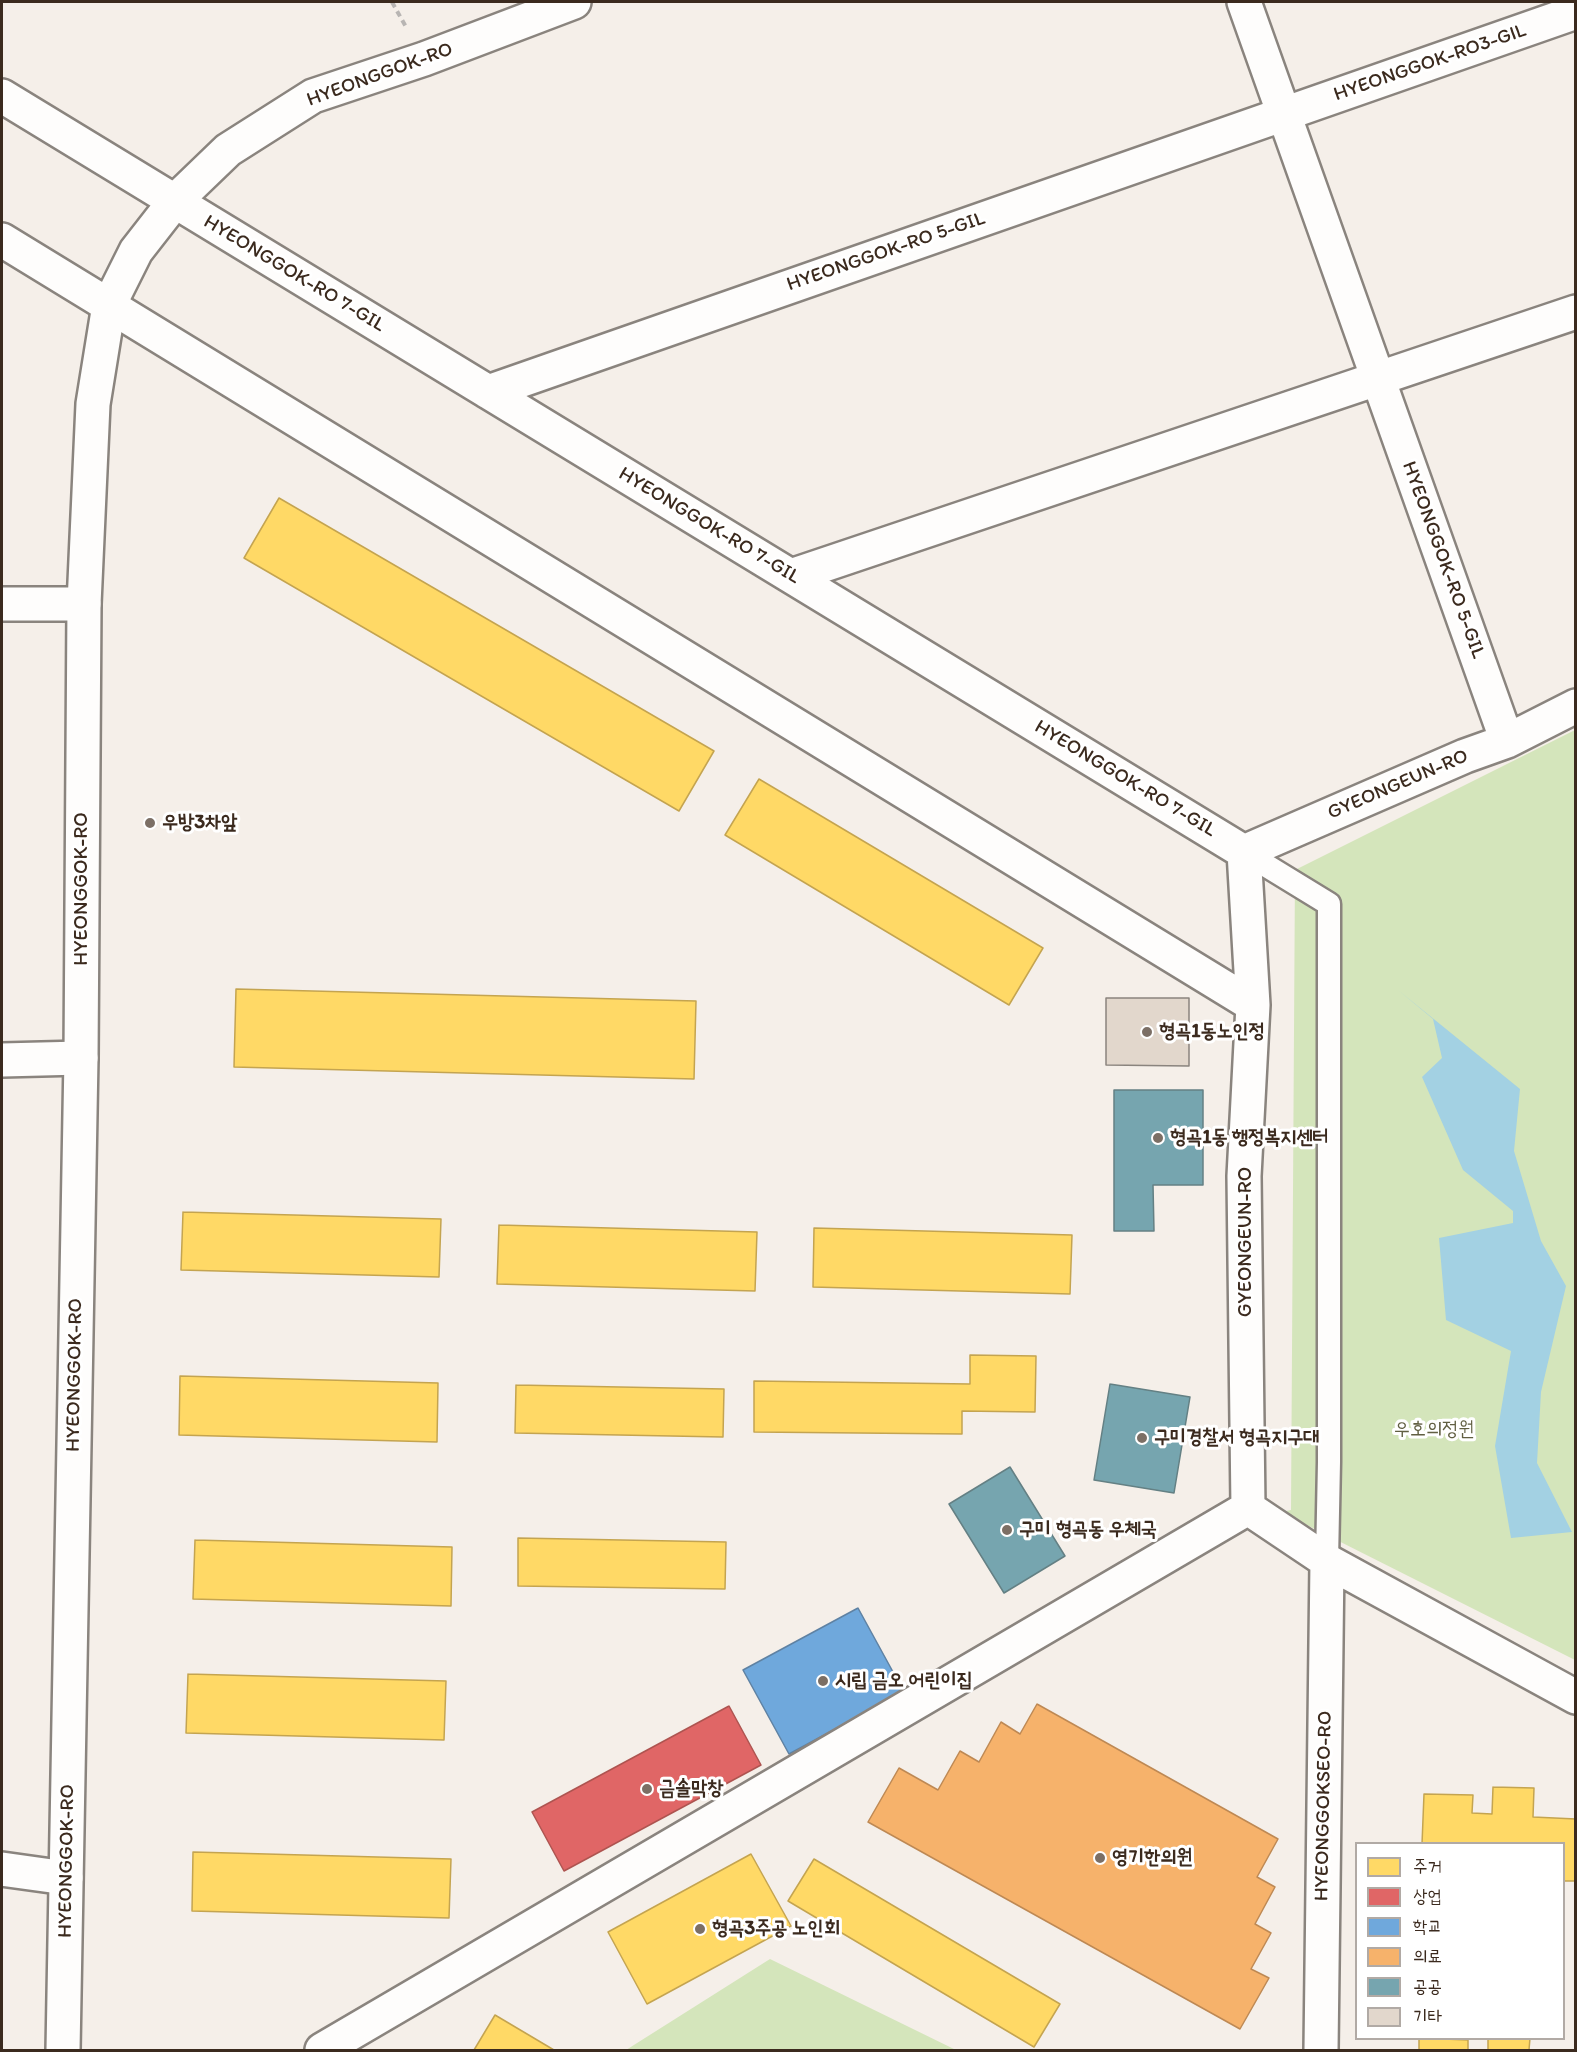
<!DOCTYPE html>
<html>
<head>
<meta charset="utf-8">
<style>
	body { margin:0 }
	#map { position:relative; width:1577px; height:2052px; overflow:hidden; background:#f5efe9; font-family:Itim,"Poor Story",sans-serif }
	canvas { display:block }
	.frame { position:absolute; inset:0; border:3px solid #3b2a1e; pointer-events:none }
	.legend { position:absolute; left:1355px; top:1842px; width:210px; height:198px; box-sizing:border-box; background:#fff; border:2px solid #b1aaa5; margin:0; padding:8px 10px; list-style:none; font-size:18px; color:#3b2a1e }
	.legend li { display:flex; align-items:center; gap:12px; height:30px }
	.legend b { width:30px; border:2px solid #b1aaa5 }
</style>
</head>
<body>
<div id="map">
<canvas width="1577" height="2052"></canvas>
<div class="frame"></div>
<ul class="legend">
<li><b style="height:16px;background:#ffd966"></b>주거</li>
<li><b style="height:16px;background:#e06666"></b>상업</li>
<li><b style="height:16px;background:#6fa8dc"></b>학교</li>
<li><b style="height:16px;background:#f6b26b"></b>의료</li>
<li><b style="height:16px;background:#76a5af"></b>공공</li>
<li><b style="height:16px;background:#e2d7cc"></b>기타</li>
</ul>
</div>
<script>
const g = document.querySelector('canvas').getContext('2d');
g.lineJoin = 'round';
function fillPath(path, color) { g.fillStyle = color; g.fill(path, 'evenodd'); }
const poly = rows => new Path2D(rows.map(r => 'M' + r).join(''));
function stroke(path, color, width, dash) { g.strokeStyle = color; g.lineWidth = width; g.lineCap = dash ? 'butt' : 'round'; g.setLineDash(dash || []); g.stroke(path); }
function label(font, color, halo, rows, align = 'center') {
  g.font = font + ' Itim,"Poor Story",sans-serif'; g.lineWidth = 6; g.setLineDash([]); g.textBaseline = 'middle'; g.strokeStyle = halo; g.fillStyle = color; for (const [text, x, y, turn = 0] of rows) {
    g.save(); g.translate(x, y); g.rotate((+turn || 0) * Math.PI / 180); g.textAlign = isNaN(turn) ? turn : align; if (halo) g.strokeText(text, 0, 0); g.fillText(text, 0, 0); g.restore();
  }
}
fillPath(poly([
	[1575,730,1575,1660,1281,1512,1291,1510,1295,870],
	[770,1959,956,2050,626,2050]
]), '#d4e5bb');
fillPath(poly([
	[1398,990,1520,1089,1514,1151,1541,1241,1566,1286,1541,1392,1537,1463,1572,1532,1511,1538,1495,1446,1511,1351,1446,1320,1439,1238,1513,1223,1513,1211,1463,1170,1422,1077,1442,1058,1433,1019]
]), '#a3d1e3');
const homes = poly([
	[279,498,714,751,679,811,244,558,279,498],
	[759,779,1043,948,1009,1005,725,835,759,779],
	[236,989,696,1001,694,1079,234,1067,236,989],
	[183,1212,441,1219,439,1277,181,1270,183,1212],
	[499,1225,757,1232,755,1291,497,1284,499,1225],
	[814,1228,1072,1235,1070,1294,813,1287,814,1228],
	[970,1355,1036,1356,1035,1412,962,1411,962,1434,754,1432,754,1381,970,1384,970,1355],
	[180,1376,438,1383,437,1442,179,1435,180,1376],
	[516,1385,724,1389,723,1437,515,1433,516,1385],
	[518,1538,726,1542,725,1589,518,1586,518,1538],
	[195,1540,452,1547,451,1606,193,1599,195,1540],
	[188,1674,446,1681,444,1740,186,1733,188,1674],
	[1493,1787,1534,1788,1533,1817,1576,1819,1576,1881,1564,1881,1564,1844,1422,1844,1424,1794,1473,1795,1472,1813,1492,1814,1493,1787],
	[193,1852,451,1859,449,1918,192,1911,193,1852],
	[751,1854,791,1926,647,2004,608,1932,751,1854],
	[814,1859,1060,2004,1034,2047,788,1901,814,1859],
	[495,2015,554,2050,474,2050,495,2015],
	[1419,2038,1468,2040,1468,2050,1419,2050,1419,2038],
	[1488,2038,1530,2038,1529,2050,1488,2050,1488,2038]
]);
fillPath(homes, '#ffd966');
stroke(homes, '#c4a450', 1.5);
const shops = poly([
	[729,1706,761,1765,564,1871,532,1812,729,1706]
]);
fillPath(shops, '#e06666');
stroke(shops, '#ae5450', 1.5);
const schools = poly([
	[858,1608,904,1692,789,1754,743,1670,858,1608]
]);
fillPath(schools, '#6fa8dc');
stroke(schools, '#5f82a3', 1.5);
const health = poly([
	[1037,1704,1278,1839,1257,1877,1275,1887,1255,1924,1271,1933,1251,1969,1269,1978,1240,2029,868,1822,899,1768,938,1790,960,1751,979,1762,1001,1722,1020,1734,1037,1704]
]);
fillPath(health, '#f6b26b');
stroke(health, '#be8954', 1.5);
const public = poly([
	[1114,1090,1203,1090,1203,1185,1153,1185,1154,1231,1114,1231,1114,1090],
	[1110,1384,1190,1397,1174,1493,1094,1480,1110,1384],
	[1010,1467,1065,1556,1004,1593,949,1504,1010,1467]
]);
fillPath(public, '#76a5af');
stroke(public, '#648084', 1.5);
const building = poly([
	[1106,998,1189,998,1189,1066,1106,1065,1106,998]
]);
fillPath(building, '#e2d7cc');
stroke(building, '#8a847e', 1.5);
const service = poly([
	[1244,852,1329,904,1329,1462,1327,1561]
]);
const minor = poly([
	[1244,2,1507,741],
	[2,96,1244,852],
	[2,240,1253,1005],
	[488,392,1576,12],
	[791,576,1576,312],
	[2,604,84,604],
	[1244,852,1253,1005,1244,1176,1248,1508,1327,1561,1576,1697],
	[1244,852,1465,756,1507,741,1576,706],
	[2,1060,81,1058],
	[2,1869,66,1878],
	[322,2050,1248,1508],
	[1321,2050,1327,1561]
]);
const tertiary = poly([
	[63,2050,81,1058,84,604,93,404,109,305,136,251,175,201,228,150,313,96,424,59,574,2]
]);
stroke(service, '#8a847e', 27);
stroke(minor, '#8a847e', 38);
stroke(tertiary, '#8a847e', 38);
stroke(poly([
	[392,2,406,27]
]), '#b8b5b3', 4, [6, 4.5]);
stroke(service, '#fefdfc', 22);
stroke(minor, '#fefdfc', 33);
stroke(tertiary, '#fefdfc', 33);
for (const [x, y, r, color] of [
	[150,823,6,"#7c6f65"],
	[1147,1032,6,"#7c6f65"],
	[1158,1138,6,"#7c6f65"],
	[1142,1438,6,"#7c6f65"],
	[1007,1530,6,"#7c6f65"],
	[823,1681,6,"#7c6f65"],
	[647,1789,6,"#7c6f65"],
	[1100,1858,6,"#7c6f65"],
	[700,1929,6,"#7c6f65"]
]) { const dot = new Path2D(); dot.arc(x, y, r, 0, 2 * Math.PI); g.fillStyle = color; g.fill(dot); stroke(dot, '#fff', 2); }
label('20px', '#3b2a1e', '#fff', [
	["HYEONGGOK-RO3-GIL",1430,63,-19],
	["HYEONGGOK-RO",380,75,-20],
	["HYEONGGOK-RO 5-GIL",886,252,-19],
	["HYEONGGOK-RO 7-GIL",294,274,31],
	["HYEONGGOK-RO 7-GIL",709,526,31],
	["HYEONGGOK-RO 5-GIL",1443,560,70],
	["HYEONGGOK-RO 7-GIL",1125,779,31],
	["GYEONGEUN-RO",1398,785,-23],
	["HYEONGGOK-RO",82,889,-90],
	["GYEONGEUN-RO",1246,1242,-90],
	["HYEONGGOK-RO",75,1375,-89],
	["HYEONGGOKSEO-RO",1324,1806,-89],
	["HYEONGGOK-RO",67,1861,-89]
]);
label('bold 20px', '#3b2a1e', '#fff', [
	["우방3차앞",162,823],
	["형곡1동노인정",1159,1032],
	["형곡1동 행정복지센터",1170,1138],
	["구미경찰서 형곡지구대",1154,1438],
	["구미 형곡동 우체국",1019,1530],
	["시립 금오 어린이집",835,1681],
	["금솔막창",659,1789],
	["영기한의원",1112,1858],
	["형곡3주공 노인회",712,1929]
], 'left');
label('20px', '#615f42', '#fff', [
	["우호의정원",1434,1430]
]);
</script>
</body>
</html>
